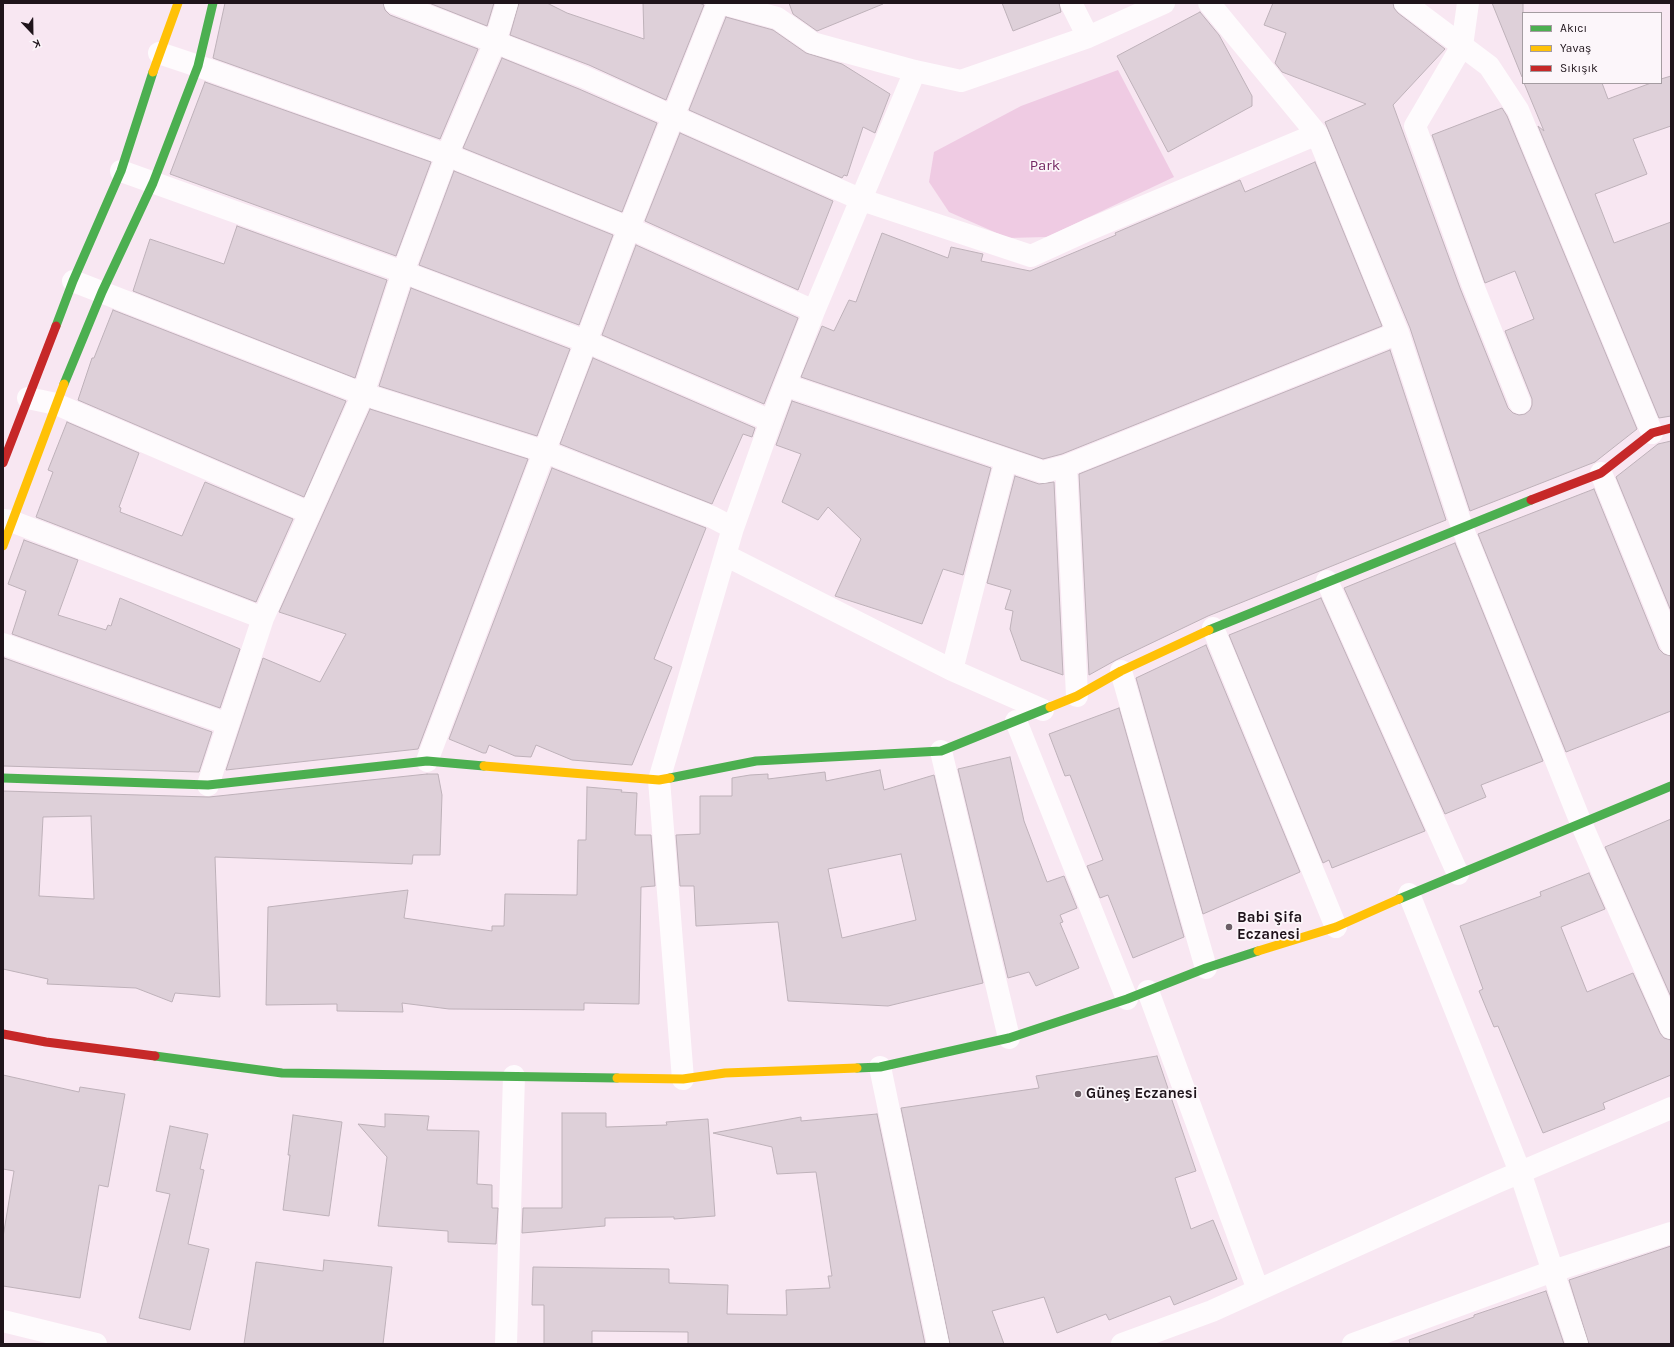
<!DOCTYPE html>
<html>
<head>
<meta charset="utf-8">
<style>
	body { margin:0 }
	#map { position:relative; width:1674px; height:1347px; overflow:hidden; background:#f8e7f2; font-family:Karla,sans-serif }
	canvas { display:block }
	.frame { position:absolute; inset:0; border:4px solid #1f141b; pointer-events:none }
	.legend { position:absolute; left:1522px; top:12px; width:140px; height:72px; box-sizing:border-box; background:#fcf6fa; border:1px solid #a49ca1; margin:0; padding:5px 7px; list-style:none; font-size:12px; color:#1f141b }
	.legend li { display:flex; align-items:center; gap:8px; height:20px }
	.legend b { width:20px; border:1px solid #a49ca1 }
	.north { position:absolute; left:12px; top:12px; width:40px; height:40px; -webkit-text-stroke:3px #fcf6fa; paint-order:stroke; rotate:158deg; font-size:11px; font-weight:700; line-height:16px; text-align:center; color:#1f141b }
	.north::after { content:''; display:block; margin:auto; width:14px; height:18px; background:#1f141b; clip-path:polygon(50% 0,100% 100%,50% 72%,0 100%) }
</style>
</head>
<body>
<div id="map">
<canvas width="1674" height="1347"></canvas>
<div class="frame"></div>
<ul class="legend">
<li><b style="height:5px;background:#4caf50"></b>Akıcı</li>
<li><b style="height:5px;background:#ffc107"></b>Yavaş</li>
<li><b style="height:5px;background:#c62828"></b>Sıkışık</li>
</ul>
<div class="north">K</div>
</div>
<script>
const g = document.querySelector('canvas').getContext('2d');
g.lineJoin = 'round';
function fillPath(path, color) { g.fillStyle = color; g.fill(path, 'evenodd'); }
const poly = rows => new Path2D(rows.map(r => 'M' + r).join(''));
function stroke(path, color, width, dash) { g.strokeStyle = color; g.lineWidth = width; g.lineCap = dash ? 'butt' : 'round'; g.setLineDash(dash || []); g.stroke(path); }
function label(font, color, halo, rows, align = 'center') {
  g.font = font + ' Karla,sans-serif'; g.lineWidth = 3.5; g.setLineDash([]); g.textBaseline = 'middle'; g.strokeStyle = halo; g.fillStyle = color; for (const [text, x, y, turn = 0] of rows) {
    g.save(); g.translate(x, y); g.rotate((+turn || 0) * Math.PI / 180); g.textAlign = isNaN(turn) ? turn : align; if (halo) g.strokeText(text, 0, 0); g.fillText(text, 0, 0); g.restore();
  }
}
fillPath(poly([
	[1118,70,1174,177,1047,237,1008,238,949,212,929,182,934,152,1021,106]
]), '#efcbe3');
const building = poly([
	[225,3,383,3,385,10,390,15,478,49,440,139,213,58,225,3],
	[429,3,494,3,487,26,429,3],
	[519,3,547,3,567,13,644,39,643,3,699,3,704,5,666,100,589,65,510,35,519,3],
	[789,3,883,3,883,4,817,31,793,14,789,3],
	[1002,3,1059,3,1061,12,1013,31,1002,3],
	[1273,3,1393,3,1394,8,1398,13,1445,49,1393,105,1460,288,1508,408,1513,413,1519,415,1525,414,1530,410,1532,405,1532,399,1505,331,1534,319,1515,271,1485,283,1432,135,1502,108,1507,116,1637,429,1595,462,1470,511,1410,328,1325,122,1366,104,1282,72,1275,63,1286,33,1264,25,1273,3],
	[1492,3,1523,3,1523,77,1522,77,1492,3],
	[1200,12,1219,35,1252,96,1252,106,1168,152,1117,56,1200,12],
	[726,17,773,30,806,53,842,64,890,94,875,133,863,127,847,176,844,175,842,178,689,110,726,17],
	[502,58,579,89,657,123,622,212,463,148,502,58],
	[1671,76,1671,126,1633,139,1647,174,1595,194,1614,243,1671,222,1671,416,1659,418,1538,126,1544,131,1524,83,1602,83,1608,99,1651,83,1661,83,1661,79,1671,76],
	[205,82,431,162,396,256,170,174,205,82],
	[680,133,833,201,798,290,645,221,680,133],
	[1315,162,1382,326,1062,454,1043,459,801,377,822,326,834,331,849,300,856,302,882,233,948,258,951,247,983,254,981,261,1030,271,1116,235,1115,233,1240,180,1245,192,1315,162],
	[454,171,613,235,579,325,419,265,454,171],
	[237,226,387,280,355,378,133,291,150,239,224,264,237,226],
	[636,245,798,318,764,404,602,335,636,245],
	[411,288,570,349,537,436,379,386,411,288],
	[113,310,346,401,304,497,78,400,92,358,94,358,113,310],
	[1390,350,1446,520,1208,616,1116,660,1089,675,1079,474,1390,350],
	[593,358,755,428,752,437,743,434,712,504,560,444,593,358],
	[792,401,991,468,963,575,943,569,922,624,835,596,861,539,828,507,818,520,782,502,801,454,776,445,792,401],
	[370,409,528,459,418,749,226,770,263,658,320,682,346,634,279,612,370,409],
	[67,422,139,453,119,507,121,508,120,512,182,536,205,482,293,519,256,602,36,517,53,472,48,470,67,422],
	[1671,441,1671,611,1616,477,1658,444,1671,441],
	[552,468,706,528,654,659,672,667,632,765,572,760,536,745,531,757,515,756,489,745,486,753,483,753,449,739,552,468],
	[1015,476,1039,484,1054,482,1063,675,1021,660,1010,629,1013,611,1005,609,1011,590,987,583,1015,476],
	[1594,489,1659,649,1664,654,1671,656,1671,711,1566,752,1478,534,1594,489],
	[24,540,78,560,58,615,106,630,108,625,111,626,120,598,240,649,220,708,12,634,26,591,8,584,24,540],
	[1455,543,1543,761,1481,785,1486,797,1445,814,1344,588,1455,543],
	[1321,598,1425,831,1332,868,1329,860,1323,863,1229,635,1321,598],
	[1206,645,1300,872,1203,914,1136,678,1206,645],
	[4,658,212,732,199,772,3,766,3,662,4,658],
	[1119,708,1184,937,1133,958,1108,895,1100,898,1087,866,1103,860,1070,775,1065,776,1049,734,1119,708],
	[1010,757,1024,821,1047,882,1064,876,1077,908,1060,915,1063,922,1060,923,1079,968,1036,986,1029,972,1008,978,958,769,1010,757],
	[880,770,884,790,934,775,983,983,888,1006,788,1001,778,922,696,926,694,886,680,886,676,835,700,834,700,796,732,796,732,778,750,775,768,774,768,779,825,772,826,781,880,770],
	[901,854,916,920,842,938,828,869,901,854],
	[427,774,438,774,442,795,440,855,413,855,412,864,215,857,220,997,175,993,172,1002,136,988,47,984,48,979,3,969,3,791,209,797,427,774],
	[91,816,94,899,39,896,43,817,91,816],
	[587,787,622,790,621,792,637,793,635,835,651,835,655,886,641,887,639,1004,584,1003,584,1010,449,1009,402,1003,403,1012,337,1011,337,1004,266,1005,268,907,408,890,404,918,492,931,492,926,504,926,505,894,577,895,578,840,586,840,587,787],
	[1671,819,1671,997,1605,847,1671,819],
	[1589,873,1605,909,1561,927,1587,992,1633,973,1660,1033,1664,1038,1671,1040,1671,1075,1603,1103,1605,1109,1543,1133,1498,1026,1494,1027,1479,991,1483,989,1460,926,1541,896,1540,892,1589,873],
	[1157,1056,1196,1171,1175,1178,1191,1229,1213,1220,1237,1279,1174,1305,1170,1296,1109,1320,1106,1314,1057,1333,1044,1297,992,1311,1004,1344,950,1344,901,1108,1039,1088,1036,1076,1157,1056],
	[3,1075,79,1092,80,1087,125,1094,108,1187,99,1185,80,1298,3,1286,3,1237,14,1171,3,1169,3,1075],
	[562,1113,606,1113,606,1127,667,1125,666,1122,708,1119,715,1216,674,1219,674,1217,605,1218,605,1226,522,1233,523,1208,562,1208,562,1113],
	[385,1114,429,1116,427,1130,479,1131,477,1184,492,1185,492,1208,498,1208,496,1244,448,1242,448,1231,378,1226,387,1157,358,1124,385,1127,385,1114],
	[877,1114,925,1344,688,1344,688,1332,592,1331,592,1344,544,1344,544,1305,532,1305,533,1267,669,1269,669,1283,728,1285,727,1314,787,1315,786,1290,830,1288,828,1276,832,1276,816,1172,777,1174,772,1147,713,1133,801,1117,801,1121,877,1114],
	[293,1115,342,1122,329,1216,283,1210,290,1155,288,1155,293,1115],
	[170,1126,208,1134,200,1169,204,1170,188,1244,209,1249,190,1330,139,1318,170,1194,156,1191,170,1126],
	[1671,1246,1671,1344,1589,1344,1569,1280,1671,1246],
	[324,1260,392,1267,383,1344,244,1344,256,1262,323,1271,324,1260],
	[1546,1291,1564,1344,1410,1344,1409,1340,1474,1317,1474,1315,1546,1291]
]);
fillPath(building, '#ded0d9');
stroke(building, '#beb1b9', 1);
stroke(poly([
	[395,3,584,77,862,200,1031,256,1088,230,1317,134],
	[721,3,777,18,813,43,915,71,961,81,1088,37,1164,3],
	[1071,3,1088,37],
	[1209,3,1317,134,1398,333,1462,527,1581,823,1671,1028],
	[1405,3,1489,66,1518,110,1652,433],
	[1468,3,1462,46,1415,126,1472,283,1520,403],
	[159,53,198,66,447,155,629,228,814,311],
	[121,171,403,272,585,341,771,421],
	[73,281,363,394,543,451,712,517,733,528],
	[785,385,1043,472,1066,466,1398,333],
	[28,398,56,404,310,513],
	[1066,466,1077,696],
	[1601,473,1671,644],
	[3,520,11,521,263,618],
	[725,555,952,670,1043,710],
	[1327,581,1458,874],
	[1213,628,1336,927],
	[3,644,228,724],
	[952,670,1006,460],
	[1121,671,1206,968],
	[1016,721,1127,999],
	[941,751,1009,1038],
	[427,761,629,228,718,3],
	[208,785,263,618,363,394,403,272,447,155,495,42,507,3],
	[1409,894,1520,1172,1577,1344],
	[1148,991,1258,1290],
	[880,1067,938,1344],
	[683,1079,659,780,733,528,771,421,814,311,915,71],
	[3,1321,96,1344],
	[506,1344,514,1076],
	[1122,1344,1212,1311,1495,1183,1671,1108],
	[1353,1344,1553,1271,1671,1233]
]), '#fefbfd', 22);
stroke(poly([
	[56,326,73,281,121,171,153,72],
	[64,384,102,292,153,183,198,66,213,3],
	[1209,630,1531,500],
	[3,778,208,785,427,761,484,766],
	[670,778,756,761,941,751,1050,707],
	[1399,899,1671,786],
	[155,1056,282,1073,617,1078],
	[857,1068,880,1067,1009,1038,1127,999,1206,968,1258,951]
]), '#4caf50', 9);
stroke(poly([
	[153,72,178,3],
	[3,546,64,384],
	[1050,707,1077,696,1121,671,1209,630],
	[484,766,659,780,670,778],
	[1258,951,1336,927,1399,899],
	[617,1078,683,1079,725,1073,857,1068]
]), '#ffc107', 9);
stroke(poly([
	[3,463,56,326],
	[1531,500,1601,473,1652,433,1671,428],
	[3,1034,46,1042,155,1056]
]), '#c62828', 9);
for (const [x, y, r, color] of [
	[1229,927,4,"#6b5e66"],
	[1078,1094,4,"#6b5e66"]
]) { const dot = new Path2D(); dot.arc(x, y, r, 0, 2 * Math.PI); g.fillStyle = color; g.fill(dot); stroke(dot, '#fcf6fa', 1.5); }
label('15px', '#752863', '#fcf6fa', [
	["Park",1045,166]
]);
label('bold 15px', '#1f141b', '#fcf6fa', [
	["Babi Şifa",1237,918],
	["Eczanesi",1237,935],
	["Güneş Eczanesi",1086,1094]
], 'left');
</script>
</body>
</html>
